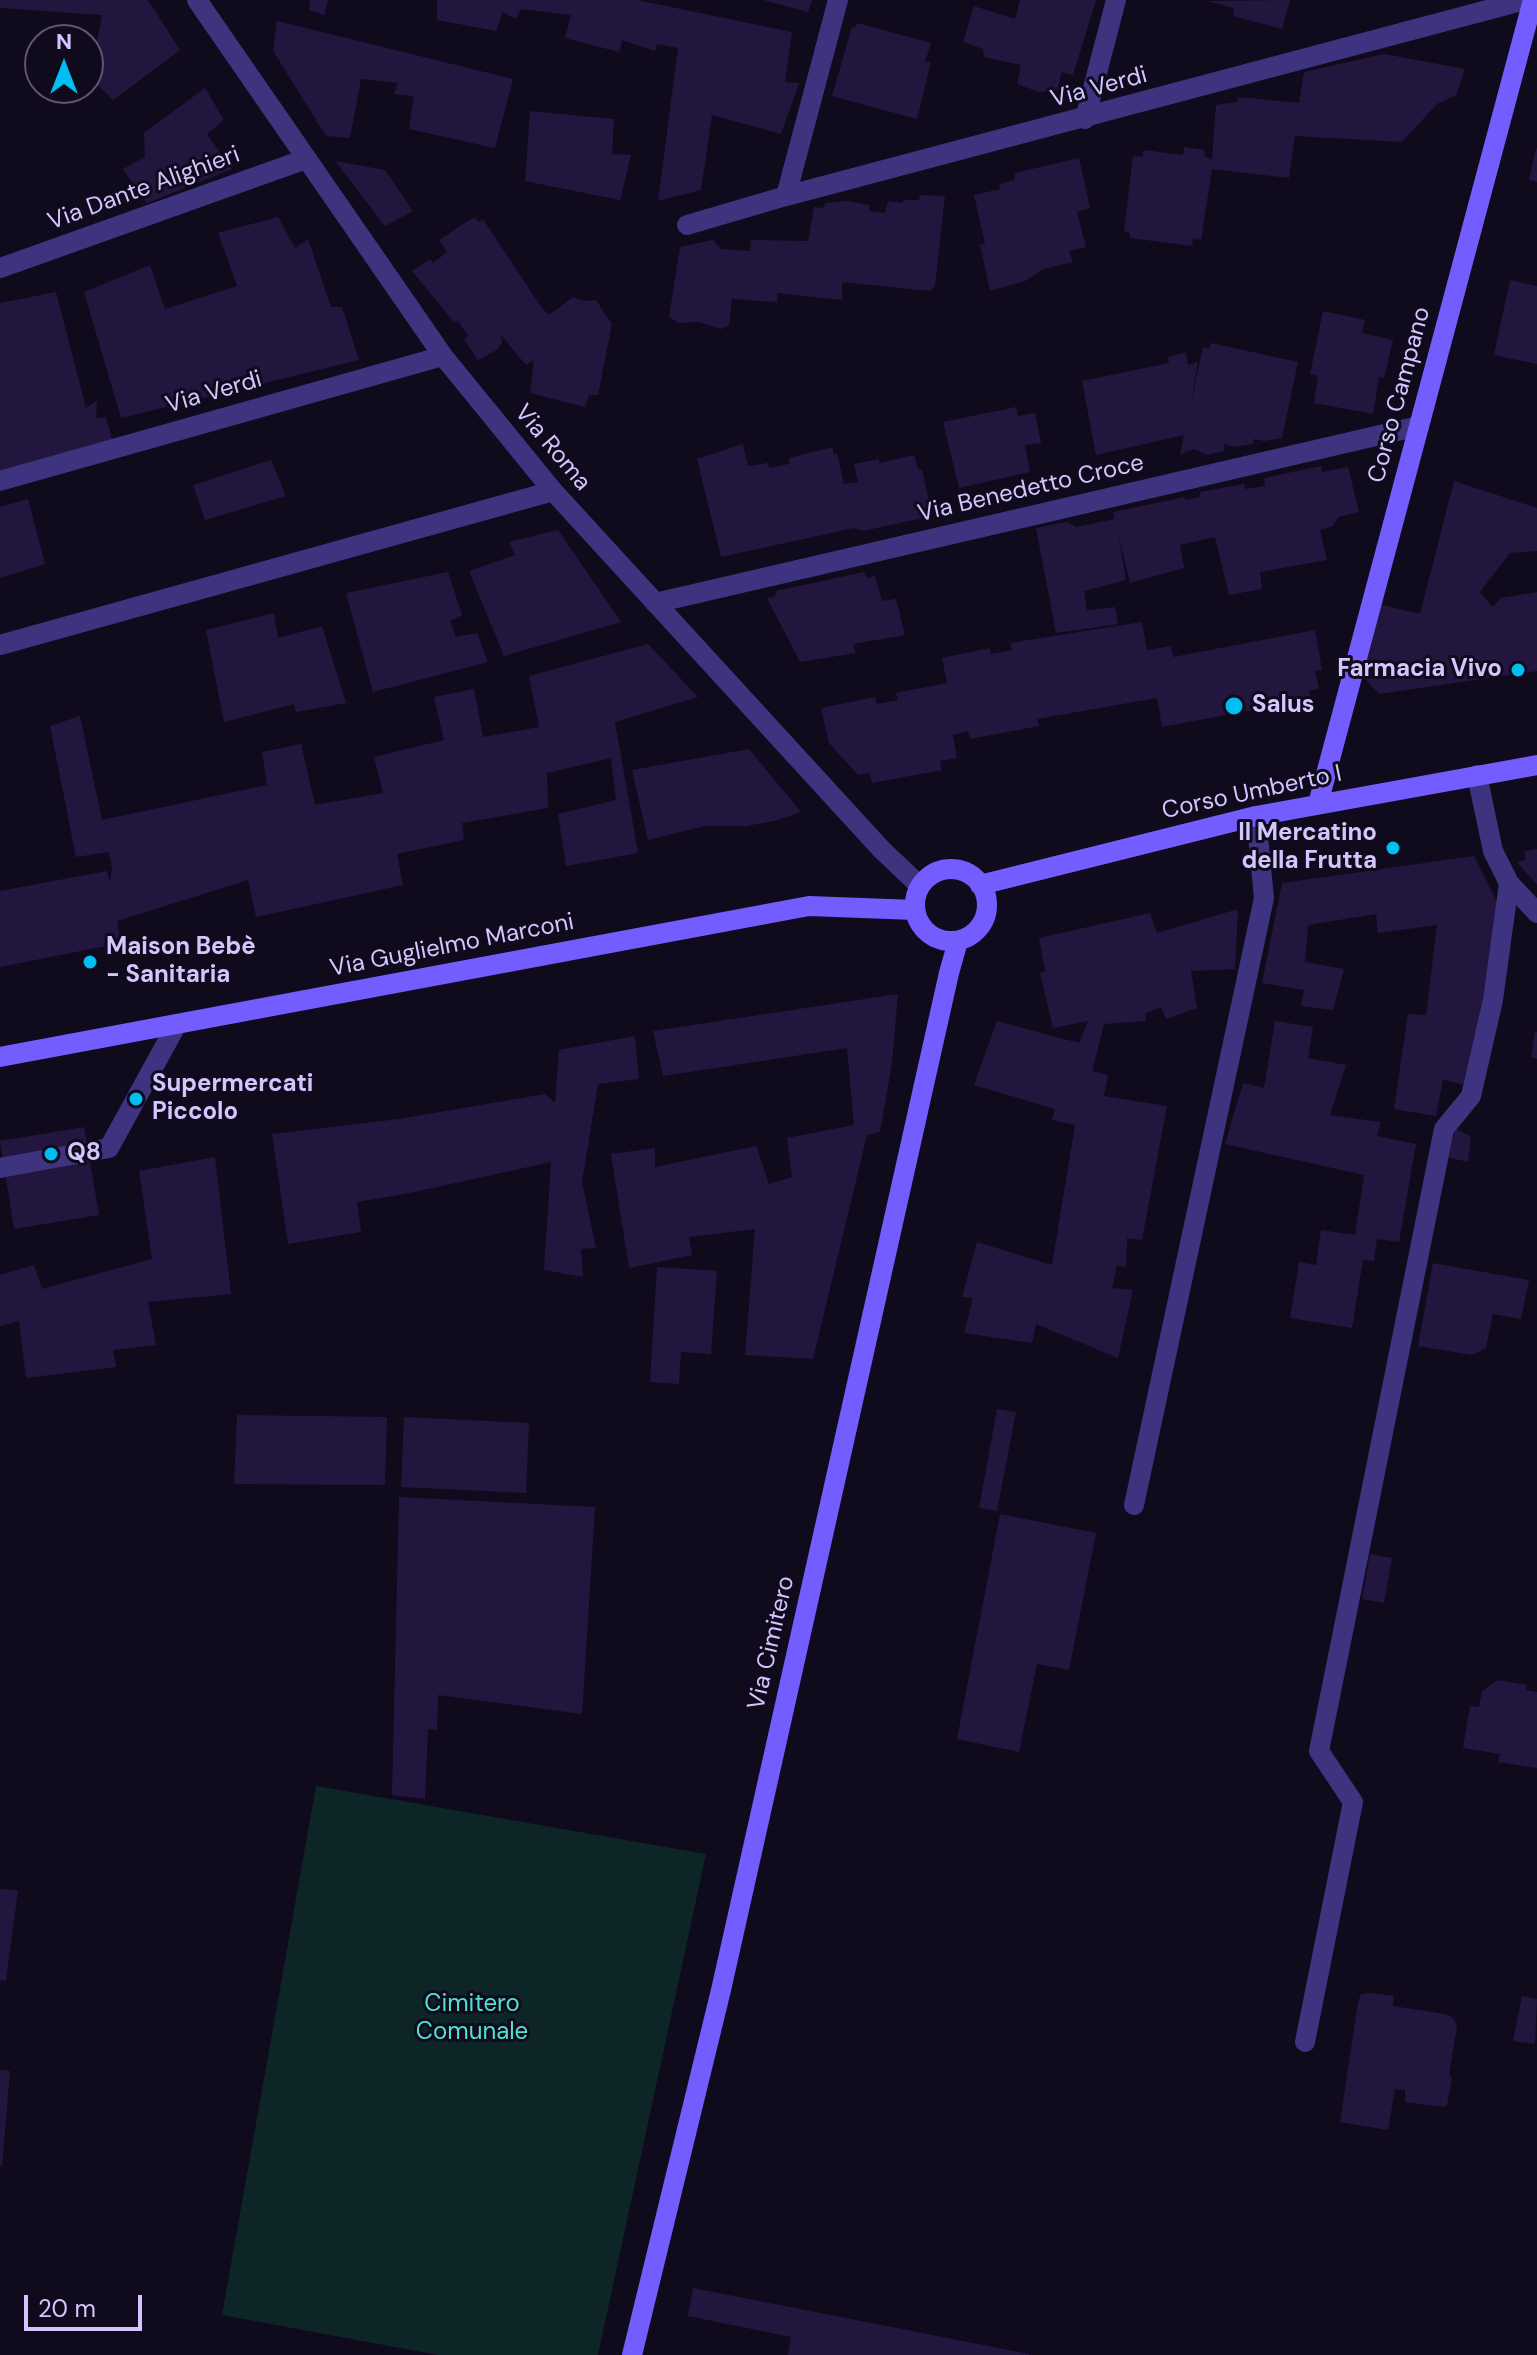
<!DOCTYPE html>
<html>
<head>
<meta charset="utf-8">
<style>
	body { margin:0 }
	#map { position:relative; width:1537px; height:2355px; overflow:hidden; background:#100a1d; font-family:"DM Sans",sans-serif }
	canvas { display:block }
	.north { position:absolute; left:24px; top:24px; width:80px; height:80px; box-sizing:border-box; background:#100a1d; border:2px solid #5e5577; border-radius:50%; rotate:0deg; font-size:22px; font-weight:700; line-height:32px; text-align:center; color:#d3c6ff }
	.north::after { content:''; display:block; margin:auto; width:28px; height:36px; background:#00bef1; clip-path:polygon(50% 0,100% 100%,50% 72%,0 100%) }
	.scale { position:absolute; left:24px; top:2295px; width:118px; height:36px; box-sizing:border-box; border:4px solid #d3c6ff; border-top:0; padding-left:10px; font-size:24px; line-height:28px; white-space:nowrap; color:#d3c6ff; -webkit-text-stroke:6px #100a1d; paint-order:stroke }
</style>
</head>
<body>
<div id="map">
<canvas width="1537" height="2355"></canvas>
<div class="north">N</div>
<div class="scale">20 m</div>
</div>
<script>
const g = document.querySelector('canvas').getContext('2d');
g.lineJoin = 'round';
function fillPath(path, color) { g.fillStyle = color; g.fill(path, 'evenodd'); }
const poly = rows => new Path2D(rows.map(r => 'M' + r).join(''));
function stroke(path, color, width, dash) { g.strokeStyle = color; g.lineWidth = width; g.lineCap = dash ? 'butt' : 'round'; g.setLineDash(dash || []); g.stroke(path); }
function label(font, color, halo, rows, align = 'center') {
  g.font = font + ' "DM Sans",sans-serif'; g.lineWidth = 6; g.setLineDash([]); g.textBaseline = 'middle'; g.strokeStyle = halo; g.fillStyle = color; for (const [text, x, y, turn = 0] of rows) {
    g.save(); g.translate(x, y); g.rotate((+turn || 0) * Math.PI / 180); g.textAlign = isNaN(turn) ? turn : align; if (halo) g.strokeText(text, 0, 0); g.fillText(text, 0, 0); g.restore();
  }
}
fillPath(poly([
	[316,1786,706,1854,598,2355,438,2355,222,2315]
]), '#0d2527');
fillPath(poly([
	[0,0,148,0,180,50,113,100,90,77,102,15,0,8],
	[310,0,328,0,324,15,309,10],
	[437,0,637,0,792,32,785,82,799,83,781,134,712,115,701,190,658,201,678,48,657,44,655,51,622,40,619,52,565,38,571,15,521,9,516,19,503,12,496,31,437,20],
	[763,0,812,0,808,12],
	[1020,0,1096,0,1073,75,1062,72,1057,90,1039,92,1017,84,1021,65,984,57,983,49,963,42,974,6,1015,19],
	[1290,0,1282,29,1233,16,1234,8,1207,1],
	[277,21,513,79,495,148,409,129,414,96,394,94,398,83,361,79,350,138,326,136,273,51],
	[857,23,931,43,925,62,931,62,917,119,832,96,852,27,855,28],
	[1384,54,1465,69,1456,95,1437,104,1402,142,1295,136,1289,178,1212,169,1201,240,1193,238,1192,246,1130,238,1129,232,1124,231,1133,156,1142,157,1144,150,1183,155,1184,147,1205,150,1204,156,1212,160,1216,105,1237,102,1239,97,1299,103,1304,72],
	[205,88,224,120,207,134,232,169,147,203,123,169,145,157,144,133],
	[530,111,614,119,612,154,631,155,620,200,525,181],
	[1536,148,1537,149,1537,182,1529,180],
	[1079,158,1090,208,1077,212,1086,247,1069,251,1073,262,1043,269,1025,281,990,291,980,245,985,244,974,195,1000,189,999,184,1015,180,1015,173],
	[335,161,385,170,413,211,385,226],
	[920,195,945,196,935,285,930,291,842,282,842,300,777,293,777,302,732,299,729,325,721,329,699,322,679,323,669,317,680,247,713,240,721,249,750,251,751,240,808,241,814,207,824,208,825,203,848,201,869,205,869,211,885,213,888,201,903,203,903,200,919,200],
	[278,217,295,248,308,239,331,307,342,307,359,360,121,418,84,292,150,265,165,309,237,286,218,233],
	[474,217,479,222,483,219,541,307,549,315,573,297,584,301,596,300,612,324,598,395,589,395,585,407,530,393,534,360,526,365,501,335,502,343,497,350,478,360,464,340,468,336,458,321,454,322,412,271,430,259,433,263,447,252,439,240],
	[1510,280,1537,286,1537,364,1494,355],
	[56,292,86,408,97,400,96,418,106,417,113,443,0,472,0,303],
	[1323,311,1365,320,1362,333,1393,340,1384,378,1379,377,1373,414,1314,403,1318,376,1310,374],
	[1211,343,1298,362,1282,438,1264,441,1254,439,1252,444,1235,447,1224,444,1224,451,1207,455,1194,449,1180,455,1184,435,1096,455,1082,381,1169,363,1168,357,1186,352,1188,365,1198,362,1190,408,1203,347,1209,349],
	[1016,407,1018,416,1035,413,1041,443,1025,445,1030,472,959,488,943,422],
	[743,444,748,466,768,463,769,468,789,464,789,458,833,447,833,454,837,453,844,484,858,482,854,464,879,459,879,463,914,455,918,469,922,470,932,516,863,531,854,528,721,557,697,459],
	[271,460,286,496,205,520,193,485],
	[1321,466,1322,472,1348,467,1359,512,1338,517,1333,526,1320,530,1327,560,1260,572,1262,589,1229,595,1215,537,1180,545,1184,568,1130,583,1118,534,1126,580,1084,591,1087,610,1115,607,1118,624,1056,633,1036,528,1067,522,1076,527,1115,519,1113,512,1185,497,1185,500,1200,497,1200,492,1244,484,1245,489,1265,486,1264,478],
	[1454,481,1537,508,1537,551,1510,553,1480,592,1493,607,1501,598,1537,592,1537,671,1379,694,1361,674,1378,604,1420,614],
	[28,499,45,564,0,578,0,507],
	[558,530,621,622,504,656,469,571,515,555,509,542],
	[448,572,462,615,450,621,456,637,477,633,488,662,373,692,346,593],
	[864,572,867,578,875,576,882,601,896,599,905,635,853,644,856,653,800,662,767,598,775,597,776,591],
	[274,613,278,638,322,626,346,703,296,712,294,704,224,722,206,630],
	[1142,622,1147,650,1171,646,1173,657,1315,630,1322,670,1315,671,1319,689,1309,691,1311,699,1162,727,1157,698,1037,719,1039,726,970,739,968,731,953,735,957,758,940,761,942,770,872,783,870,773,858,775,829,743,821,708,875,697,877,704,898,700,896,693,947,683,942,658,990,648,991,654,1012,650,1010,643],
	[648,644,698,697,615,722,638,853,566,866,558,814,616,800,611,758,547,773,548,808,462,823,464,840,397,854,403,885,256,917,248,880,117,921,121,943,0,967,0,891,107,871,110,883,112,868,109,852,76,857,50,726,80,716,102,820,267,785,262,752,301,744,315,805,383,793,374,757,444,740,434,697,474,689,483,737,539,727,529,676],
	[749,749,801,812,774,821,746,826,705,826,648,840,632,770],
	[1537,849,1537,885,1517,862,1525,860,1525,851],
	[1474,856,1498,904,1482,1007,1463,1085,1443,1079,1436,1116,1394,1109,1408,1014,1426,1015,1437,925,1378,933,1376,914,1308,925,1305,962,1344,969,1333,1010,1301,1006,1304,990,1262,983,1282,883],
	[1238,909,1235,969,1191,971,1197,1008,1166,1019,1161,1007,1145,1014,1146,1021,1104,1024,1092,1071,1108,1075,1104,1096,1167,1106,1142,1240,1127,1238,1126,1267,1117,1265,1112,1288,1133,1290,1118,1358,1036,1324,1032,1343,964,1333,973,1298,962,1297,977,1242,1052,1265,1075,1125,1052,1120,1055,1109,974,1085,997,1021,1079,1043,1088,1021,1053,1028,1040,973,1045,971,1039,938,1150,913,1157,933],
	[898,994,892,1063,880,1132,867,1135,813,1359,745,1355,755,1229,689,1237,692,1255,629,1268,611,1154,655,1148,655,1167,756,1146,769,1184,792,1177,787,1138,854,1125,847,1048,663,1076,653,1031],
	[1275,1021,1313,1027,1308,1058,1346,1065,1330,1115,1381,1122,1377,1136,1416,1144,1399,1242,1377,1239,1374,1261,1363,1260,1352,1328,1290,1318,1299,1262,1316,1265,1321,1230,1355,1235,1364,1175,1225,1144,1243,1083,1264,1088],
	[1535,1031,1537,1032,1537,1059,1531,1057],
	[635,1036,639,1079,598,1084,582,1182,596,1248,581,1249,583,1277,544,1270,551,1162,405,1194,357,1202,361,1232,288,1244,272,1134,399,1119,545,1094,555,1103,559,1050],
	[84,1127,99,1215,14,1229,0,1141],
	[1456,1129,1471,1136,1468,1162,1447,1157],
	[215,1157,231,1294,148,1302,156,1345,113,1350,116,1367,26,1378,19,1321,0,1326,0,1275,34,1265,42,1289,152,1259,139,1171],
	[1433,1263,1529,1280,1521,1319,1493,1314,1486,1348,1472,1355,1418,1346],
	[657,1267,717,1271,711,1354,681,1352,679,1384,650,1382],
	[997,1409,1016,1412,997,1511,979,1508],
	[237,1415,387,1417,385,1485,234,1484],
	[404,1417,529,1423,526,1493,401,1487],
	[399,1497,595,1507,582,1714,438,1695,437,1730,428,1729,425,1799,392,1795],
	[1000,1514,1096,1533,1069,1670,1037,1664,1019,1752,957,1739],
	[1370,1554,1392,1558,1384,1603,1362,1599],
	[1498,1680,1527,1685,1526,1690,1537,1692,1537,1768,1498,1762,1500,1754,1463,1748,1470,1706,1479,1707,1482,1691],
	[0,1889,18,1890,6,1981,0,1980],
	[1371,1993,1394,1996,1393,2006,1445,2014,1453,2018,1457,2026,1449,2074,1452,2078,1447,2105,1444,2107,1405,2102,1405,2090,1395,2089,1388,2130,1340,2122,1358,2002,1361,1994],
	[1522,1996,1537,1999,1535,2044,1513,2041],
	[0,2070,10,2071,2,2166,0,2166],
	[693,2288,1029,2354,1029,2355,788,2355,791,2337,688,2316]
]), '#23163e');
stroke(poly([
	[0,1168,109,1148,177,1024],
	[1134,1505,1264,898,1256,816],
	[1305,2042,1353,1802,1319,1751,1444,1129,1471,1096,1493,1000,1509,883]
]), '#3e337e', 20);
stroke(poly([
	[197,0,443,356,553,491,882,850,920,886],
	[1085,119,1116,0],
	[786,196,838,0],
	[687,225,786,196,1525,0],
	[0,268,306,159],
	[0,481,443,356],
	[655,603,1419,426],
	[0,645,553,491],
	[1477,775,1493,851,1509,883,1537,913]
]), '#3e337e', 20);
stroke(poly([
	[1318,804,1533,0],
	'915 905a36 36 0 1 1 72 0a36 36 0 1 1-72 0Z',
	[980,885,1256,816,1537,765],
	[0,1057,809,906,915,910],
	[632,2355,721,1990,949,973,958,941]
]), '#735dff', 20);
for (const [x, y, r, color] of [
	[1518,670,8,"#00bef1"],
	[1234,706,10,"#00bef1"],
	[1393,848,8,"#00bef1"],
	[90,962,8,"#00bef1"],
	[136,1099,8,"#00bef1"],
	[51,1154,8,"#00bef1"]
]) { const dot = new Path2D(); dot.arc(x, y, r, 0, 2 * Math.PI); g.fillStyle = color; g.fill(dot); stroke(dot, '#100a1d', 3); }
label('24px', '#d3c6ff', '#100a1d', [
	["Via Verdi",1099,88,-15],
	["Via Dante Alighieri",144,189,-20],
	["Via Verdi",214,393,-16],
	["Corso Campano",1400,395,-75],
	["Via Roma",552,448,50],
	["Via Benedetto Croce",1031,489,-13],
	["Corso Umberto I",1252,793,-12],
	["Via Guglielmo Marconi",452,946,-11],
	["Via Cimitero",772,1643,-77]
]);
label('bold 24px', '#d3c6ff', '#100a1d', [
	["Farmacia Vivo",1502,670,"right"],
	["Salus",1252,706],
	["Il Mercatino",1377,834,"right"],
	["della Frutta",1377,862,"right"],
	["Maison Bebè",106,948],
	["- Sanitaria",106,976],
	["Supermercati",152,1085],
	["Piccolo",152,1113],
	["Q8",67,1154]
], 'left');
label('24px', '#4ee3ce', '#100a1d', [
	["Cimitero",472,2005],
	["Comunale",472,2033]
]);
</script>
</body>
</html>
